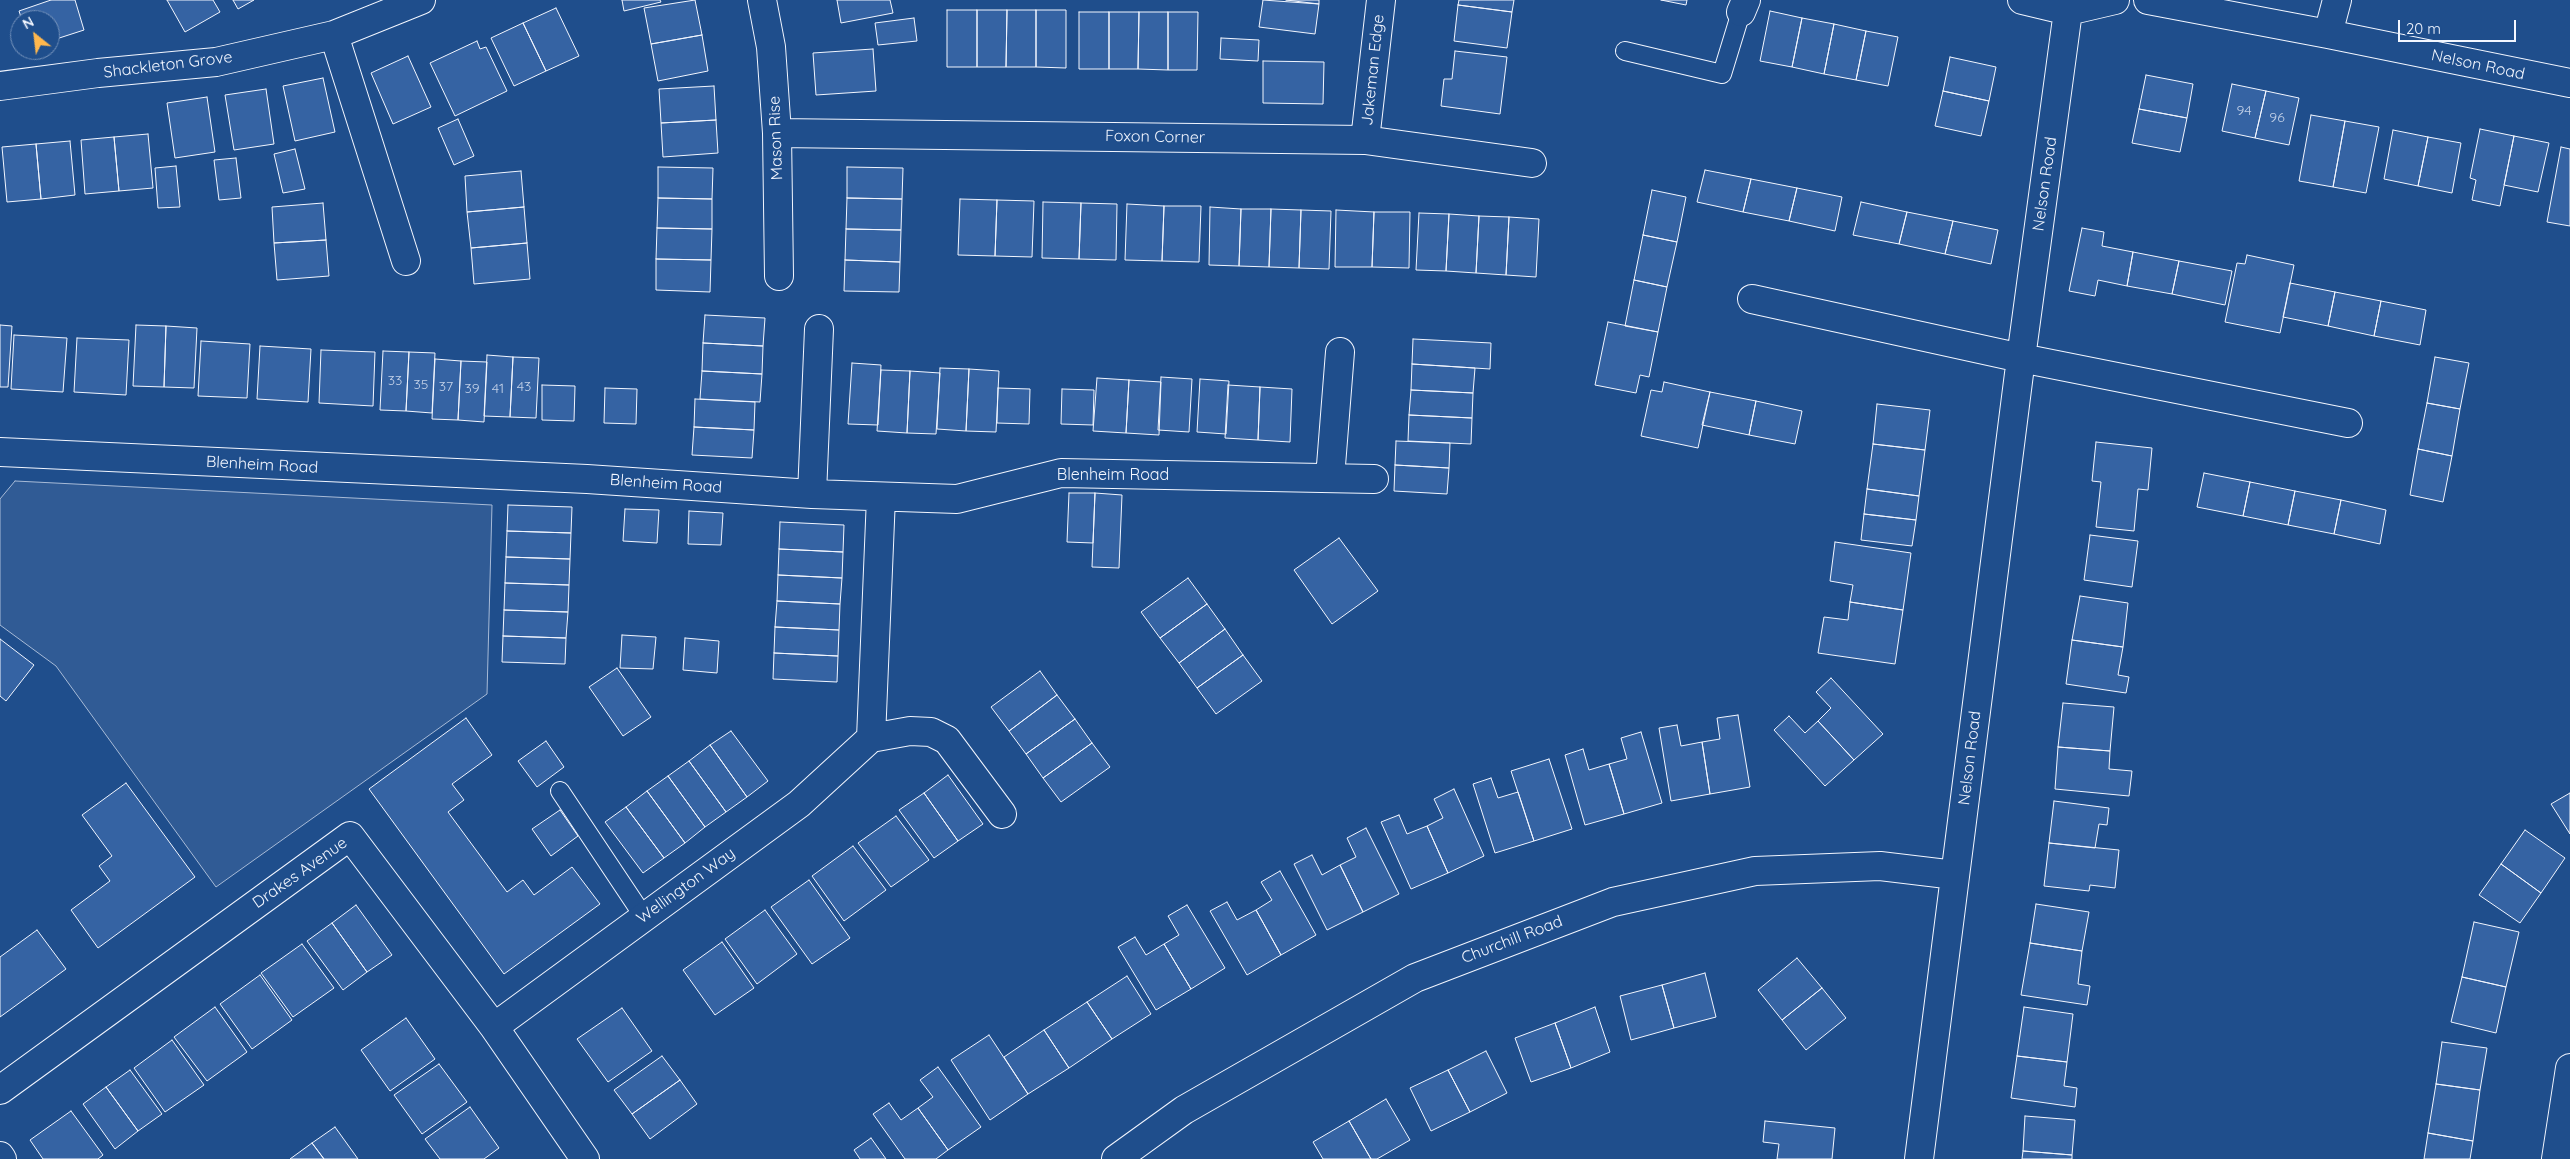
<!DOCTYPE html>
<html>
<head>
<meta charset="utf-8">
<style>
	body { margin:0 }
	#map { position:relative; width:2570px; height:1159px; overflow:hidden; background:#1f4e8c; font-family:Quicksand,sans-serif }
	canvas { display:block }
	.north { position:absolute; left:10px; top:10px; width:50px; height:50px; box-sizing:border-box; background:#1f4e8c; border:1px solid #7391ba; border-radius:50%; rotate:331deg; font-size:14px; font-weight:700; line-height:20px; text-align:center; color:#f2f6ff }
	.north::after { content:''; display:block; margin:auto; width:18px; height:22px; background:#ffb74d; clip-path:polygon(50% 0,100% 100%,50% 72%,0 100%) }
	.scale { position:absolute; left:2398px; top:20px; width:118px; height:22px; box-sizing:border-box; border:2px solid #f2f6ff; border-top:0; padding-left:6px; font-size:15px; line-height:18px; white-space:nowrap; color:#f2f6ff; -webkit-text-stroke:4px #1f4e8c; paint-order:stroke }
</style>
</head>
<body>
<div id="map">
<canvas width="2570" height="1159"></canvas>
<div class="north">N</div>
<div class="scale">20 m</div>
</div>
<script>
const g = document.querySelector('canvas').getContext('2d');
g.lineJoin = 'round';
function fillPath(path, color) { g.fillStyle = color; g.fill(path, 'evenodd'); }
const poly = rows => new Path2D(rows.map(r => 'M' + r).join(''));
function stroke(path, color, width, dash) { g.strokeStyle = color; g.lineWidth = width; g.lineCap = dash ? 'butt' : 'round'; g.setLineDash(dash || []); g.stroke(path); }
function label(font, color, halo, rows, align = 'center') {
  g.font = font + ' Quicksand,sans-serif'; g.lineWidth = 4; g.setLineDash([]); g.textBaseline = 'middle'; g.strokeStyle = halo; g.fillStyle = color; for (const [text, x, y, turn = 0] of rows) {
    g.save(); g.translate(x, y); g.rotate((+turn || 0) * Math.PI / 180); g.textAlign = isNaN(turn) ? turn : align; if (halo) g.strokeText(text, 0, 0); g.fillText(text, 0, 0); g.restore();
  }
}
const built = poly([
	[15,481,492,505,487,694,216,887,56,666,0,625,0,499,15,481]
]);
fillPath(built, '#305b95');
stroke(built, '#a8bbd7', 1);
const building = poly([
	[51,0,75,0,84,30,50,41,50,20,22,20,19,11,51,0],
	[167,0,213,0,220,12,185,32,167,0],
	[233,0,254,0,238,9,233,0],
	[622,0,660,0,661,2,624,11,622,0],
	[695,0,702,35,651,44,644,8,695,0],
	[837,0,890,0,893,13,841,23,837,0],
	[1263,0,1319,4,1315,34,1259,27,1263,0],
	[1286,0,1319,0,1319,4,1286,0],
	[1459,0,1514,0,1512,12,1458,5,1459,0],
	[1661,0,1687,0,1686,5,1661,0],
	[1458,5,1512,12,1507,48,1454,41,1458,5],
	[556,8,579,56,546,71,523,23,556,8],
	[947,10,977,10,977,67,947,67,947,10],
	[977,10,1007,10,1006,67,977,67,977,10],
	[1007,10,1036,10,1036,67,1006,67,1007,10],
	[1036,10,1066,10,1066,68,1036,67,1036,10],
	[1770,11,1802,18,1792,67,1760,61,1770,11],
	[1079,12,1109,12,1109,69,1079,69,1079,12],
	[1109,12,1139,12,1138,69,1109,69,1109,12],
	[1139,12,1168,12,1168,70,1138,69,1139,12],
	[1168,12,1198,12,1197,70,1168,70,1168,12],
	[914,18,917,41,878,45,875,23,914,18],
	[1802,18,1834,24,1824,74,1792,67,1802,18],
	[523,23,546,71,514,86,491,38,523,23],
	[1834,24,1866,31,1856,80,1824,74,1834,24],
	[1866,31,1898,37,1888,86,1856,80,1866,31],
	[702,35,708,71,658,81,651,44,702,35],
	[1221,38,1259,40,1258,61,1220,59,1221,38],
	[477,41,480,49,486,47,507,91,455,116,430,63,477,41],
	[873,49,876,91,816,95,813,53,873,49],
	[1455,51,1507,57,1500,114,1441,106,1444,79,1452,79,1455,51],
	[408,56,431,107,393,124,371,73,408,56],
	[1950,57,1996,67,1989,101,1943,91,1950,57],
	[1263,61,1324,62,1323,104,1263,103,1263,61],
	[2146,75,2193,84,2187,118,2139,109,2146,75],
	[323,78,335,132,295,141,283,86,323,78],
	[2232,84,2266,91,2255,138,2222,131,2232,84],
	[714,86,716,120,661,123,659,89,714,86],
	[266,89,274,144,234,150,225,95,266,89],
	[1943,91,1989,101,1981,136,1935,126,1943,91],
	[2266,91,2299,98,2289,145,2255,138,2266,91],
	[207,97,215,152,175,158,167,103,207,97],
	[2139,109,2187,118,2180,152,2132,143,2139,109],
	[2311,115,2345,121,2333,187,2299,181,2311,115],
	[458,119,474,156,454,165,438,128,458,119],
	[716,120,718,153,663,157,661,123,716,120],
	[2345,121,2379,127,2366,193,2333,187,2345,121],
	[2480,129,2514,136,2500,206,2472,200,2476,180,2470,178,2480,129],
	[2393,130,2428,137,2418,186,2384,179,2393,130],
	[148,134,153,188,119,191,114,137,148,134],
	[2514,136,2549,143,2538,192,2504,185,2514,136],
	[114,137,119,191,85,194,81,140,114,137],
	[2428,137,2461,143,2452,193,2418,186,2428,137],
	[70,141,75,195,41,199,36,144,70,141],
	[36,144,41,199,7,202,2,147,36,144],
	[2561,147,2570,149,2570,226,2547,222,2561,147],
	[295,149,305,189,283,193,274,154,295,149],
	[236,158,241,198,219,200,214,160,236,158],
	[176,166,180,207,158,208,155,168,176,166],
	[658,167,713,168,712,199,658,198,658,167],
	[847,167,903,168,902,199,847,198,847,167],
	[1705,170,1751,179,1743,212,1697,202,1705,170],
	[521,171,524,207,467,212,465,176,521,171],
	[1751,179,1797,188,1789,221,1743,212,1751,179],
	[1797,188,1842,197,1835,231,1789,221,1797,188],
	[1652,190,1686,197,1677,242,1643,235,1652,190],
	[658,198,712,199,712,229,657,228,658,198],
	[847,198,902,199,901,230,846,229,847,198],
	[960,199,997,200,995,256,958,255,960,199],
	[997,200,1034,201,1032,257,995,256,997,200],
	[1043,202,1081,203,1079,259,1042,258,1043,202],
	[1861,202,1907,212,1899,244,1853,235,1861,202],
	[323,203,326,240,274,243,272,207,323,203],
	[1081,203,1117,204,1116,260,1079,259,1081,203],
	[1127,204,1164,206,1162,261,1125,260,1127,204],
	[1164,206,1201,206,1199,262,1162,261,1164,206],
	[524,207,527,243,471,248,467,212,524,207],
	[1210,207,1241,209,1239,266,1209,265,1210,207],
	[1241,209,1271,209,1269,267,1239,266,1241,209],
	[1271,209,1301,210,1299,268,1269,267,1271,209],
	[1301,210,1331,211,1329,269,1299,268,1301,210],
	[1336,210,1374,212,1372,267,1335,267,1336,210],
	[1374,212,1410,212,1409,268,1372,267,1374,212],
	[1907,212,1953,221,1945,254,1899,244,1907,212],
	[1419,213,1449,214,1446,271,1416,270,1419,213],
	[1449,214,1479,216,1476,273,1446,271,1449,214],
	[1479,216,1509,217,1506,275,1476,273,1479,216],
	[1509,217,1539,219,1536,277,1506,275,1509,217],
	[1953,221,1998,230,1991,264,1945,254,1953,221],
	[657,228,712,229,711,260,656,259,657,228],
	[2082,228,2104,232,2102,246,2133,252,2127,286,2098,280,2095,296,2069,291,2082,228],
	[846,229,901,230,900,262,845,260,846,229],
	[1643,235,1677,242,1667,287,1634,280,1643,235],
	[326,240,329,276,277,280,274,243,326,240],
	[527,243,530,279,474,284,471,248,527,243],
	[2133,252,2179,261,2172,294,2127,286,2133,252],
	[2247,255,2294,265,2280,333,2225,322,2237,263,2245,264,2247,255],
	[656,259,711,260,710,292,656,290,656,259],
	[845,260,900,262,899,292,844,291,845,260],
	[2179,261,2232,271,2225,305,2172,294,2179,261],
	[1634,280,1667,287,1658,332,1625,326,1634,280],
	[2290,283,2335,292,2328,326,2283,317,2290,283],
	[2335,292,2381,301,2374,336,2328,326,2335,292],
	[2381,301,2426,310,2420,345,2374,336,2381,301],
	[705,315,765,318,763,346,703,343,705,315],
	[1608,322,1658,332,1649,377,1640,375,1636,393,1595,385,1608,322],
	[0,325,12,326,8,387,0,387,0,325],
	[136,325,166,326,164,387,133,386,136,325],
	[166,326,197,328,194,388,164,387,166,326],
	[14,335,67,338,63,392,11,389,14,335],
	[77,338,129,340,126,395,74,392,77,338],
	[1413,339,1491,343,1490,369,1412,364,1413,339],
	[201,341,250,344,247,398,198,396,201,341],
	[703,343,763,346,762,374,702,371,703,343],
	[260,346,311,349,308,402,257,399,260,346],
	[321,350,375,352,373,406,319,403,321,350],
	[383,351,409,352,406,411,380,410,383,351],
	[409,352,435,353,432,413,406,411,409,352],
	[487,355,513,357,510,417,484,416,487,355],
	[513,357,539,358,536,418,510,417,513,357],
	[2435,357,2469,363,2460,409,2427,403,2435,357],
	[435,359,461,361,458,420,432,419,435,359],
	[461,361,487,362,484,422,458,420,461,361],
	[852,363,881,365,878,425,848,424,852,363],
	[1412,364,1475,368,1473,393,1411,390,1412,364],
	[940,368,969,369,966,431,937,429,940,368],
	[969,369,999,371,996,432,966,431,969,369],
	[881,370,910,371,907,433,877,431,881,370],
	[702,371,762,374,760,402,700,399,702,371],
	[910,371,940,373,936,434,907,433,910,371],
	[1161,377,1192,379,1189,432,1158,430,1161,377],
	[1097,378,1129,380,1126,433,1093,431,1097,378],
	[1200,379,1229,381,1226,434,1197,432,1200,379],
	[1129,380,1161,382,1159,435,1126,433,1129,380],
	[1664,382,1710,392,1698,448,1641,436,1651,390,1662,392,1664,382],
	[542,385,575,386,574,421,542,420,542,385],
	[1228,385,1260,387,1258,440,1225,438,1228,385],
	[1260,387,1292,389,1290,442,1258,440,1260,387],
	[605,388,637,389,636,424,604,423,605,388],
	[998,388,1030,389,1029,424,997,423,998,388],
	[1062,389,1094,390,1093,425,1061,424,1062,389],
	[1411,390,1473,393,1472,418,1409,415,1411,390],
	[1710,392,1756,401,1749,435,1702,425,1710,392],
	[695,399,755,402,754,430,694,427,695,399],
	[1756,401,1802,411,1795,444,1749,435,1756,401],
	[2427,403,2460,409,2452,456,2418,449,2427,403],
	[1877,404,1930,410,1925,450,1873,444,1877,404],
	[1409,415,1472,418,1471,444,1408,441,1409,415],
	[694,427,754,430,752,458,692,455,694,427],
	[1396,441,1450,443,1449,468,1395,465,1396,441],
	[2096,442,2152,448,2148,490,2138,489,2134,531,2096,527,2101,482,2092,481,2096,442],
	[1873,444,1925,450,1919,496,1867,489,1873,444],
	[2418,449,2452,456,2443,502,2410,495,2418,449],
	[1395,465,1449,468,1447,494,1394,491,1395,465],
	[2204,473,2250,482,2243,516,2197,507,2204,473],
	[2250,482,2295,491,2288,525,2243,516,2250,482],
	[1867,489,1919,496,1916,520,1864,514,1867,489],
	[2295,491,2341,500,2334,534,2288,525,2295,491],
	[1069,493,1095,493,1093,543,1067,542,1069,493],
	[1095,493,1122,495,1119,568,1092,567,1095,493],
	[2341,500,2386,510,2380,544,2334,534,2341,500],
	[508,505,572,507,571,533,507,531,508,505],
	[625,509,659,510,657,543,623,541,625,509],
	[689,511,723,513,721,545,688,544,689,511],
	[1864,514,1916,520,1912,546,1861,540,1864,514],
	[780,522,844,525,843,552,779,549,780,522],
	[507,531,571,533,570,559,506,557,507,531],
	[2090,535,2138,541,2132,587,2084,580,2090,535],
	[1339,538,1378,591,1332,624,1294,570,1339,538],
	[1835,542,1911,553,1903,610,1850,602,1853,585,1830,581,1835,542],
	[779,549,843,552,842,578,778,575,779,549],
	[506,557,570,559,569,585,505,583,506,557],
	[778,575,842,578,840,604,777,601,778,575],
	[1188,578,1207,604,1160,638,1141,612,1188,578],
	[505,583,569,585,568,612,504,610,505,583],
	[2080,596,2128,603,2123,647,2072,640,2080,596],
	[777,601,840,604,839,630,775,627,777,601],
	[1850,602,1903,610,1895,664,1818,653,1824,617,1848,620,1850,602],
	[1207,604,1225,629,1179,663,1160,638,1207,604],
	[504,610,568,612,566,638,503,636,504,610],
	[775,627,839,630,838,656,774,653,775,627],
	[1225,629,1243,655,1197,688,1179,663,1225,629],
	[622,635,656,637,653,669,620,668,622,635],
	[503,636,566,638,565,664,502,662,503,636],
	[685,638,719,641,717,673,683,670,685,638],
	[0,639,34,665,6,701,0,696,0,639],
	[2072,640,2123,647,2118,675,2129,677,2126,693,2066,684,2072,640],
	[774,653,838,656,837,682,773,679,774,653],
	[1243,655,1262,681,1216,714,1197,688,1243,655],
	[617,668,651,717,623,736,589,687,617,668],
	[1040,671,1057,695,1009,731,991,707,1040,671],
	[1831,678,1883,734,1854,760,1818,721,1831,708,1816,692,1831,678],
	[1057,695,1075,719,1026,754,1009,731,1057,695],
	[2063,703,2114,707,2110,751,2058,747,2063,703],
	[1738,715,1750,787,1710,794,1702,742,1720,739,1717,718,1738,715],
	[1789,716,1805,733,1818,721,1854,760,1825,786,1774,730,1789,716],
	[466,718,492,755,452,784,464,800,448,812,507,892,523,880,534,895,572,867,600,904,504,974,369,789,466,718],
	[1075,719,1092,743,1043,778,1026,754,1075,719],
	[1677,725,1681,746,1702,742,1710,794,1671,801,1659,728,1677,725],
	[731,731,768,781,747,797,710,745,731,731],
	[1641,732,1662,803,1624,814,1609,764,1627,759,1621,738,1641,732],
	[546,741,564,767,537,787,518,761,546,741],
	[1092,743,1110,767,1061,802,1043,778,1092,743],
	[710,745,747,797,726,812,689,761,710,745],
	[2058,747,2110,751,2109,769,2132,771,2129,796,2055,789,2058,747],
	[1583,749,1589,770,1609,764,1624,814,1585,825,1565,755,1583,749],
	[1549,759,1572,829,1534,841,1511,771,1549,759],
	[689,761,726,812,705,827,668,776,689,761],
	[948,775,983,824,958,841,924,793,948,775],
	[668,776,705,827,685,843,647,791,668,776],
	[1491,778,1498,798,1518,792,1534,841,1495,853,1473,784,1491,778],
	[126,783,195,877,98,948,71,910,110,881,99,866,112,856,82,815,126,783],
	[1454,789,1484,856,1448,873,1427,826,1443,818,1434,799,1454,789],
	[647,791,685,843,664,858,626,807,647,791],
	[924,793,958,841,934,858,899,810,924,793],
	[2570,793,2570,834,2551,804,2570,793],
	[2054,801,2109,808,2107,825,2099,824,2095,848,2049,843,2054,801],
	[626,807,664,858,643,873,605,822,626,807],
	[560,810,578,836,551,856,532,829,560,810],
	[1399,815,1407,834,1427,826,1448,873,1411,889,1381,822,1399,815],
	[896,816,929,860,891,887,858,843,896,816],
	[1366,828,1399,894,1363,912,1340,865,1356,857,1347,838,1366,828],
	[2525,830,2565,858,2541,893,2501,864,2525,830],
	[2049,843,2119,850,2115,888,2090,885,2089,891,2044,886,2049,843],
	[853,846,886,890,844,921,812,876,853,846],
	[1312,855,1322,875,1340,865,1363,912,1327,930,1294,864,1312,855],
	[2501,864,2541,893,2520,923,2479,895,2501,864],
	[1280,871,1316,935,1281,955,1256,910,1272,900,1261,882,1280,871],
	[809,880,850,938,812,964,771,907,809,880],
	[1227,902,1237,920,1256,910,1281,955,1247,975,1210,911,1227,902],
	[2036,904,2089,912,2082,951,2030,943,2036,904],
	[356,905,392,955,367,972,332,923,356,905],
	[1187,905,1225,968,1191,989,1164,944,1179,935,1168,916,1187,905],
	[765,910,797,954,757,984,725,939,765,910],
	[2474,922,2519,932,2506,987,2462,977,2474,922],
	[332,923,367,972,343,990,307,941,332,923],
	[37,930,66,969,0,1017,0,957,37,930],
	[1135,937,1146,955,1164,944,1191,989,1156,1010,1118,947,1135,937],
	[722,942,754,988,715,1015,683,970,722,942],
	[2030,943,2082,951,2078,984,2090,986,2087,1005,2021,995,2030,943],
	[302,944,334,988,293,1017,261,973,302,944],
	[1797,958,1822,988,1782,1020,1758,990,1797,958],
	[1705,973,1716,1017,1674,1028,1662,985,1705,973],
	[260,975,292,1020,252,1049,220,1004,260,975],
	[1127,976,1151,1014,1112,1039,1087,1002,1127,976],
	[2462,977,2506,987,2496,1033,2451,1022,2462,977],
	[1662,985,1674,1028,1631,1040,1620,996,1662,985],
	[1822,988,1846,1018,1806,1050,1782,1020,1822,988],
	[1087,1002,1112,1039,1069,1068,1044,1030,1087,1002],
	[215,1007,247,1052,207,1081,174,1037,215,1007],
	[1595,1007,1610,1052,1571,1068,1555,1023,1595,1007],
	[2024,1007,2073,1014,2067,1062,2017,1056,2024,1007],
	[622,1008,652,1051,608,1082,577,1039,622,1008],
	[406,1018,435,1059,390,1091,361,1050,406,1018],
	[1555,1023,1571,1068,1531,1082,1515,1038,1555,1023],
	[1044,1030,1069,1068,1028,1094,1004,1057,1044,1030],
	[989,1035,1028,1094,990,1120,951,1060,989,1035],
	[172,1040,204,1085,165,1112,134,1068,172,1040],
	[2442,1042,2487,1048,2480,1090,2436,1084,2442,1042],
	[1486,1051,1507,1093,1470,1112,1448,1070,1486,1051],
	[662,1056,680,1080,632,1114,614,1090,662,1056],
	[2017,1056,2067,1062,2064,1086,2077,1088,2075,1107,2011,1098,2017,1056],
	[439,1064,467,1102,422,1134,394,1095,439,1064],
	[938,1067,981,1127,948,1150,918,1108,933,1097,920,1080,938,1067],
	[130,1070,162,1114,138,1131,106,1087,130,1070],
	[1448,1070,1470,1112,1431,1131,1410,1088,1448,1070],
	[680,1080,697,1104,650,1139,632,1114,680,1080],
	[2436,1084,2480,1090,2473,1141,2428,1133,2436,1084],
	[106,1087,138,1131,115,1149,83,1104,106,1087],
	[1386,1099,1410,1140,1377,1159,1371,1159,1349,1121,1386,1099],
	[889,1103,901,1120,918,1108,948,1150,936,1159,905,1159,873,1114,889,1103],
	[470,1107,499,1148,484,1159,440,1159,425,1139,470,1107],
	[71,1111,103,1155,98,1159,43,1159,30,1140,71,1111],
	[2025,1116,2075,1120,2072,1155,2023,1151,2025,1116],
	[1349,1121,1371,1159,1323,1159,1313,1142,1349,1121],
	[1765,1121,1835,1128,1832,1159,1777,1159,1779,1144,1763,1142,1765,1121],
	[335,1127,358,1159,324,1159,312,1143,335,1127],
	[2428,1133,2473,1141,2470,1159,2424,1159,2428,1133],
	[871,1138,886,1159,860,1159,854,1150,871,1138],
	[312,1143,324,1159,290,1159,312,1143],
	[2023,1151,2072,1155,2072,1159,2022,1159,2023,1151]
]);
fillPath(building, '#3563a3');
stroke(building, '#f2f6ff', 1);
const lane = poly([
	[1625,51,1722,74,1741,12],
	[560,791,644,917]
]);
const street = poly([
	[762,0,771,47,777,133,779,276],
	[2022,0,2068,11,2115,0],
	[2148,0,2328,34,2570,83],
	[1741,12,1746,0],
	[2328,34,2337,0],
	[334,35,406,261],
	[0,86,98,73,216,62,334,35,421,0],
	[777,133,1365,140,1532,163],
	[1365,140,1381,0],
	[1752,299,2021,358,2348,423],
	[0,452,587,479,812,494,957,499,1061,473,1374,479],
	[1330,478,1340,352],
	[812,494,819,329],
	[871,738,910,731,931,732,947,740,1002,814],
	[494,1027,799,804,871,738,881,497],
	[0,1090,350,836,494,1027,585,1159],
	[0,1156,2,1159],
	[1116,1159,1184,1110,1415,978,1613,902,1755,871,1880,866,1955,875],
	[1919,1159,2021,358,2068,11],
	[2556,1159,2570,1068]
]);
stroke(lane, '#f2f6ff', 20);
stroke(street, '#f2f6ff', 30);
stroke(lane, '#1f4e8c', 18);
stroke(street, '#1f4e8c', 28);
label('14px', '#c3d1e8', null, [
	["94",2244,111],
	["96",2277,118],
	["33",395,381],
	["35",421,385],
	["37",446,387],
	["43",524,387],
	["39",472,389],
	["41",498,389]
]);
label('16px', '#f2f6ff', '#1f4e8c', [
	["Shackleton Grove",168,65,-7],
	["Nelson Road",2478,65,12],
	["Jakeman Edge",1373,70,-84],
	["Foxon Corner",1155,137,1],
	["Mason Rise",776,138,-92],
	["Nelson Road",2045,184,-82],
	["Blenheim Road",262,465,3],
	["Blenheim Road",1113,475],
	["Blenheim Road",666,484,4],
	["Nelson Road",1970,758,-83],
	["Drakes Avenue",300,873,-35],
	["Wellington Way",686,886,-36],
	["Churchill Road",1512,940,-21]
]);
</script>
</body>
</html>
